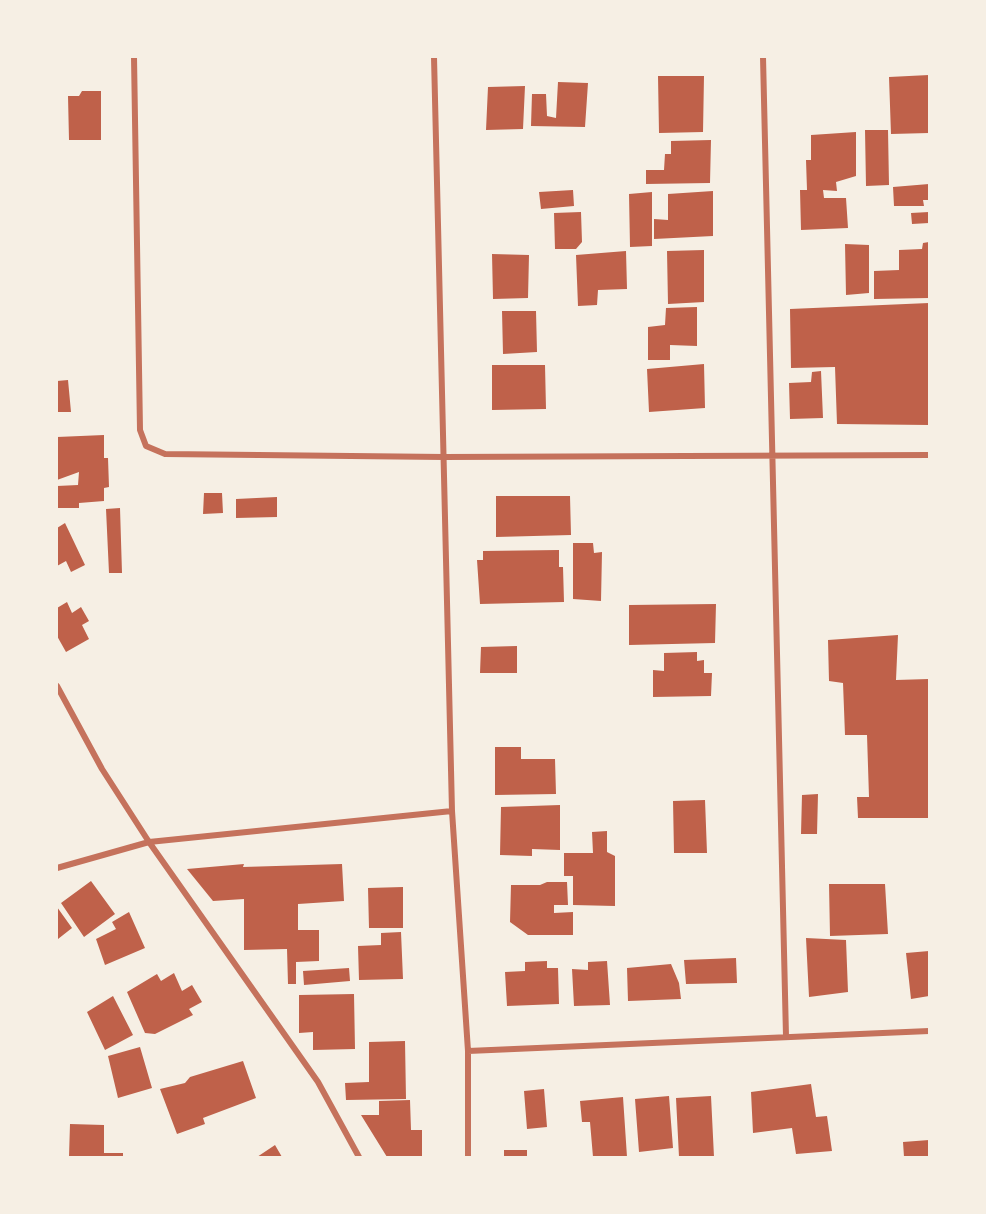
<!DOCTYPE html>
<html>
<head>
<meta charset="utf-8">
<style>
	body { margin:0 }
	#map { position:relative; width:986px; height:1214px; overflow:hidden; background:#f6efe4; font-family:"Varela Round",sans-serif }
	canvas { display:block }
	.frame { position:absolute; inset:0; border:58px solid #f6efe4; pointer-events:none }
</style>
</head>
<body>
<div id="map">
<canvas width="986" height="1214"></canvas>
<div class="frame"></div>
</div>
<script>
const g = document.querySelector('canvas').getContext('2d');
g.lineJoin = 'round';
function fillPath(path, color) { g.fillStyle = color; g.fill(path, 'evenodd'); }
const poly = rows => new Path2D(rows.map(r => 'M' + r).join(''));
function stroke(path, color, width, dash) { g.strokeStyle = color; g.lineWidth = width; g.lineCap = dash ? 'butt' : 'round'; g.setLineDash(dash || []); g.stroke(path); }
fillPath(poly([
	[929,75,929,133,891,134,889,77],
	[658,76,704,76,703,132,659,133],
	[558,82,588,83,585,127,531,126,532,94,546,94,547,116,556,118],
	[525,86,523,129,486,130,488,87],
	[82,91,101,91,101,140,69,140,68,96,79,96],
	[865,130,888,130,889,185,866,186],
	[856,132,856,176,836,182,837,191,823,190,824,198,846,198,848,228,801,230,800,190,807,190,806,160,811,160,811,135],
	[711,140,710,183,646,184,646,170,664,170,665,154,671,154,671,141],
	[929,184,929,200,923,200,924,206,894,206,893,187],
	[573,190,574,206,541,209,539,192],
	[713,191,713,236,654,239,654,219,668,220,668,194],
	[652,192,652,246,630,247,629,194],
	[581,212,582,242,576,249,555,249,554,213],
	[929,212,929,223,912,224,911,213],
	[929,242,929,298,874,299,874,271,899,270,899,250,922,249,923,243],
	[845,244,869,245,869,293,846,295],
	[704,250,704,302,668,304,667,251],
	[626,251,627,289,598,290,597,305,578,306,576,255],
	[492,254,529,255,528,298,493,299],
	[929,303,929,425,837,424,835,367,791,368,790,309],
	[697,307,697,346,670,345,670,360,648,360,648,327,665,325,666,308],
	[502,311,536,311,537,352,503,354],
	[704,364,705,408,649,412,647,369],
	[492,365,545,365,546,409,492,410],
	[821,371,823,418,790,419,789,383,811,382,812,372],
	[68,380,71,412,57,412,57,381],
	[104,435,104,458,108,458,109,487,104,488,104,501,79,503,79,508,57,508,57,486,78,485,79,472,57,480,57,437],
	[204,493,222,493,223,513,203,514],
	[496,496,570,496,571,535,496,537],
	[277,497,277,517,236,518,236,499],
	[120,508,122,573,109,573,106,509],
	[65,523,85,565,71,572,66,561,57,566,57,528],
	[573,543,593,543,594,553,602,552,601,601,573,599],
	[559,550,559,567,563,567,564,602,480,604,477,560,483,560,483,551],
	[67,602,72,613,81,607,89,621,82,625,89,639,66,652,57,636,57,608],
	[716,604,715,643,629,645,629,605],
	[898,635,896,680,929,679,929,818,858,818,857,797,869,797,867,735,845,735,843,683,829,681,828,640],
	[517,646,517,673,480,673,481,647],
	[697,652,697,661,704,660,704,673,712,673,711,696,653,697,653,670,664,671,664,653],
	[495,747,521,747,521,759,555,759,556,794,495,795],
	[818,794,817,834,801,834,802,795],
	[705,800,707,853,674,853,673,801],
	[560,805,560,850,532,849,532,856,500,855,501,807],
	[607,831,607,852,615,856,615,906,573,905,573,876,564,876,564,853,593,853,592,832],
	[244,864,243,867,342,864,344,901,298,904,298,930,319,930,319,961,296,962,296,984,288,984,287,949,244,950,244,899,213,901,187,869],
	[91,881,115,914,84,937,61,903],
	[547,882,567,882,568,905,554,905,554,913,573,912,573,935,528,935,510,922,511,885,540,885],
	[829,884,885,884,888,934,830,936],
	[403,887,403,928,369,928,368,888],
	[57,907,72,928,58,939,57,937],
	[129,912,145,948,105,965,96,939,116,929,112,922],
	[401,932,403,979,359,980,358,946,381,945,381,933],
	[806,938,846,940,848,992,809,997],
	[929,951,929,996,911,999,906,953],
	[736,958,737,983,686,984,684,960],
	[547,961,547,968,558,968,559,1004,507,1006,505,972,525,971,525,962],
	[607,961,610,1005,574,1006,572,969,588,970,588,962],
	[671,964,679,983,681,999,628,1001,627,968],
	[349,968,350,981,304,985,303,971],
	[174,973,182,991,192,985,202,1002,189,1009,193,1015,155,1034,145,1033,127,992,157,974,161,981],
	[354,994,355,1049,313,1050,313,1032,299,1033,299,995],
	[113,996,133,1035,105,1050,87,1012],
	[405,1041,406,1099,346,1100,345,1083,369,1082,369,1042],
	[140,1047,152,1088,118,1098,108,1056],
	[243,1061,256,1098,203,1118,205,1124,177,1134,160,1089,185,1083,190,1077],
	[811,1084,816,1117,827,1116,832,1151,796,1154,792,1128,753,1133,751,1092],
	[544,1089,547,1127,527,1129,524,1091],
	[669,1096,673,1148,639,1152,635,1099],
	[711,1096,714,1157,679,1157,676,1098],
	[623,1097,627,1157,593,1157,590,1122,582,1122,580,1101],
	[410,1100,411,1130,422,1130,422,1157,387,1157,361,1115,379,1115,379,1101],
	[70,1124,104,1125,104,1153,123,1153,123,1157,69,1157],
	[929,1140,929,1157,904,1157,903,1142],
	[275,1145,282,1157,257,1157],
	[504,1150,527,1150,527,1157,504,1157]
]), '#bf614a');
stroke(poly([
	[134,57,140,430,146,446,165,454,444,457,929,455],
	[434,57,452,811,468,1051,468,1157],
	[763,57,786,1036],
	[57,686,102,769,149,842,318,1082,359,1157],
	[57,868,149,842,452,811],
	[468,1051,929,1031]
]), '#c5725c', 6);
</script>
</body>
</html>
